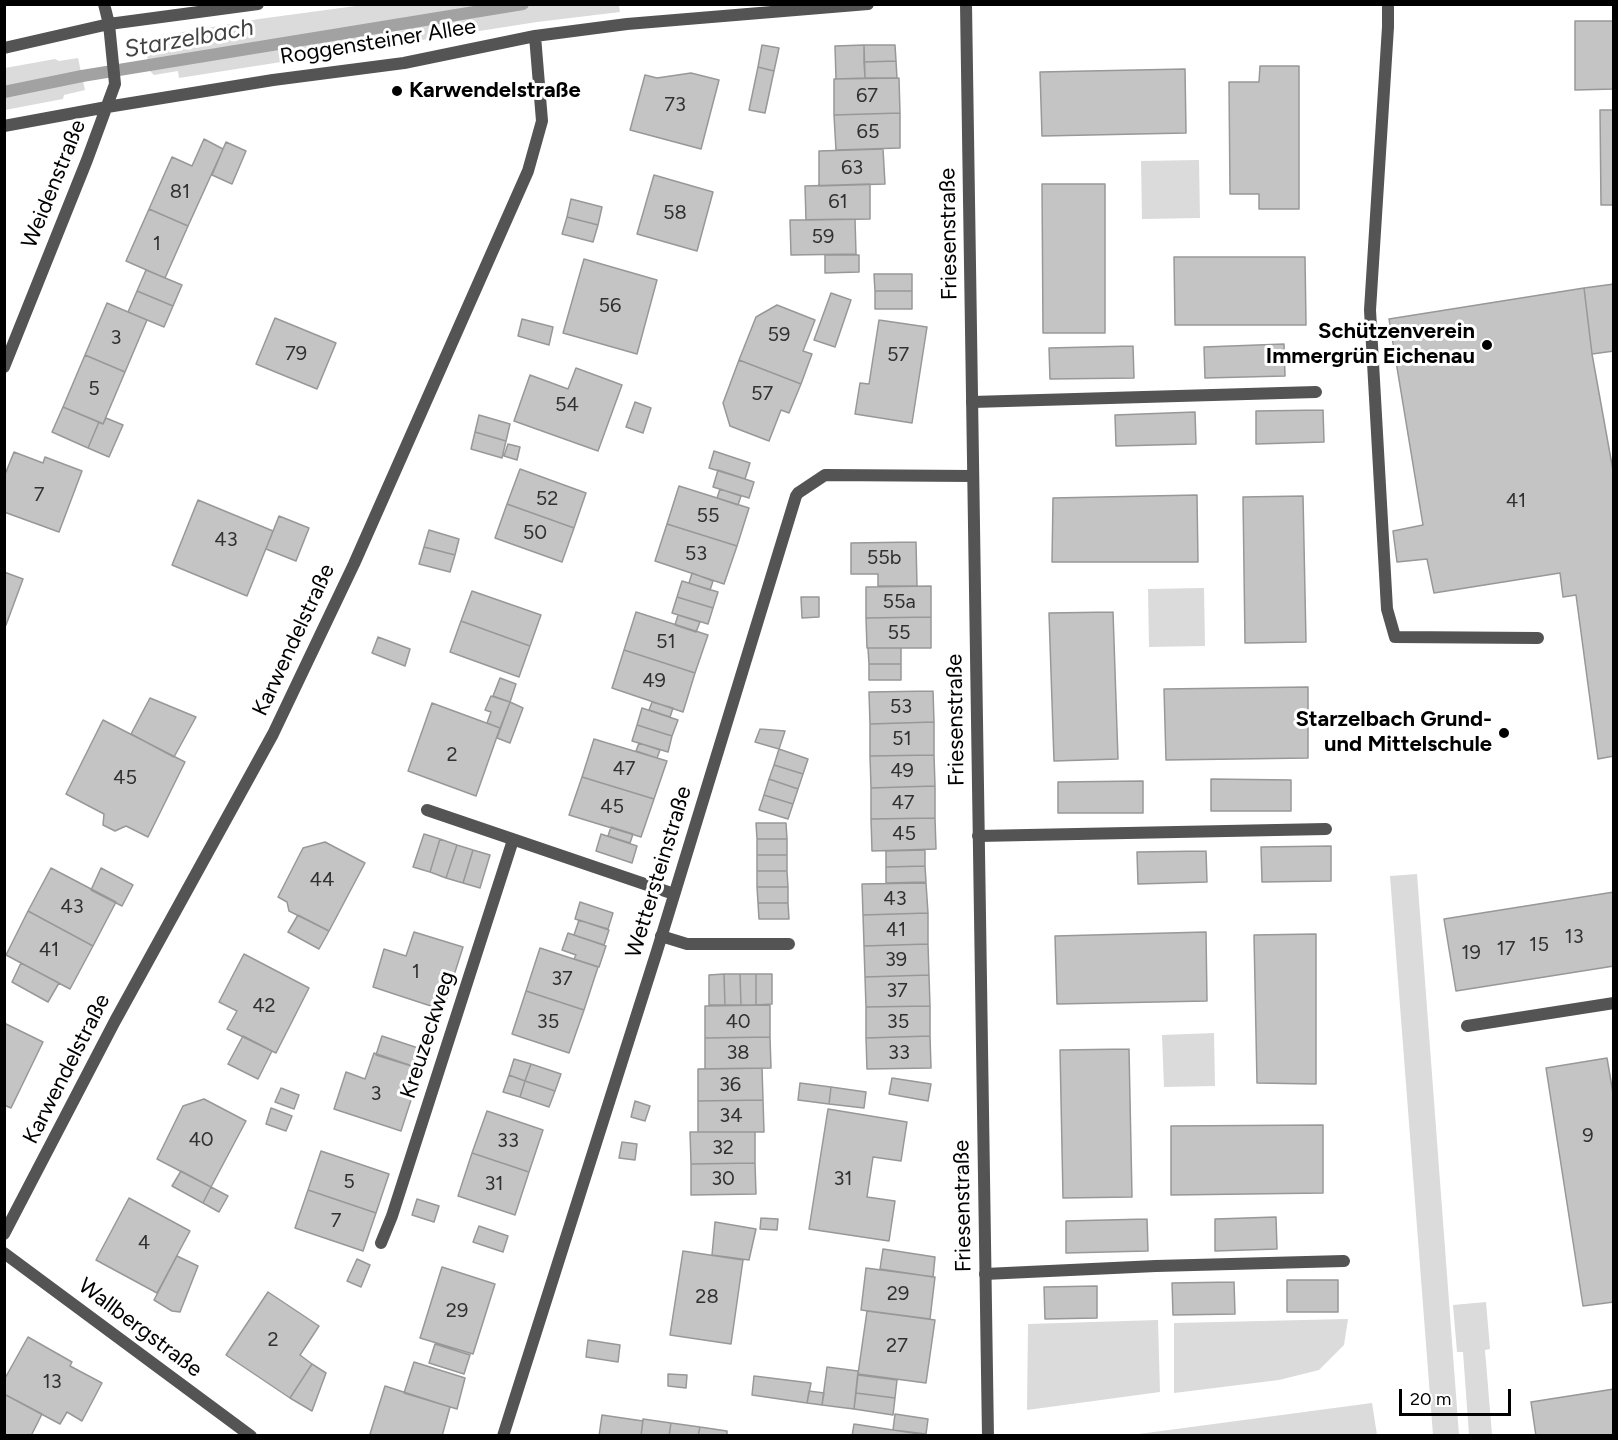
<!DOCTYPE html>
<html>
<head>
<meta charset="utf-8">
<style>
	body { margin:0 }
	#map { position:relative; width:1618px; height:1440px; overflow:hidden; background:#fff; font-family:Figtree,sans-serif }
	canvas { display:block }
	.frame { position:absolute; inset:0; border:6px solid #000; pointer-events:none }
	.scale { position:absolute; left:1399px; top:1389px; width:112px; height:27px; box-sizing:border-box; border:3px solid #000; border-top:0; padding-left:8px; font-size:18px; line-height:21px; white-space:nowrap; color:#000; -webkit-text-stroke:4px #fff; paint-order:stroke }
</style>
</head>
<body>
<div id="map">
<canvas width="1618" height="1440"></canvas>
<div class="frame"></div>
<div class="scale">20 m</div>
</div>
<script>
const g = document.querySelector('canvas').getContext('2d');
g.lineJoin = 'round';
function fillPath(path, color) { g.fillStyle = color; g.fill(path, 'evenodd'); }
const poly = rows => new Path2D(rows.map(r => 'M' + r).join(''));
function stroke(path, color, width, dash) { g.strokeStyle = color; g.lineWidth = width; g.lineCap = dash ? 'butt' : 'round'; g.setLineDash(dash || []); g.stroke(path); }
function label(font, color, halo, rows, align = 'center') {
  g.font = font + ' Figtree,sans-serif'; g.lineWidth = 6; g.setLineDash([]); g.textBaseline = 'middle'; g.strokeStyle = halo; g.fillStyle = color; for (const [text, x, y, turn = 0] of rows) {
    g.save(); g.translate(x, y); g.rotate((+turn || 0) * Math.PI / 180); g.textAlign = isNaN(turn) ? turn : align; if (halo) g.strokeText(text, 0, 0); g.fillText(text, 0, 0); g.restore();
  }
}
fillPath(poly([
	[619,5,620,12,537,22,179,78,178,71,154,75,150,71,146,51,149,47,173,43,172,34,259,19,363,5],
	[78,58,85,90,64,95,63,99,5,110,5,68,55,59,59,61],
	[1199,160,1200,218,1142,219,1141,161],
	[1204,588,1205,646,1149,647,1148,589],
	[1417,874,1459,1435,1433,1435,1390,876],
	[1214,1033,1215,1086,1164,1087,1162,1035],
	[1486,1302,1490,1349,1485,1350,1492,1435,1469,1435,1463,1352,1457,1352,1453,1305],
	[1348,1319,1344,1345,1319,1370,1279,1380,1174,1393,1174,1323],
	[1158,1320,1160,1392,1027,1410,1028,1324],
	[1372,1403,1377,1435,1131,1435]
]), '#dbdbdb');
stroke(poly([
	[4,92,82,76,523,4]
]), '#a2a2a2', 12);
const building = poly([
	[1575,21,1614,21,1614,89,1575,90,1575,21],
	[762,45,779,48,774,71,758,67,762,45],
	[864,45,895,45,896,61,864,62,864,45],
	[864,45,865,78,836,79,835,46,864,45],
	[896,61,897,78,865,78,864,62,896,61],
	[1260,66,1299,66,1299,209,1259,209,1259,194,1230,194,1229,82,1259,82,1260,66],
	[758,67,774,71,765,113,749,110,758,67],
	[1185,69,1186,133,1042,136,1040,72,1185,69],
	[691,73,719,80,701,149,630,130,645,75,657,78,691,73],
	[899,78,900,113,834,115,834,79,899,78],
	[1600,110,1614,110,1614,205,1601,205,1600,110],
	[900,113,900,148,836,150,834,115,900,113],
	[204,139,223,149,188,226,149,209,172,157,192,166,204,139],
	[226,142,246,151,232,184,212,175,226,142],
	[883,149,885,184,819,186,819,151,883,149],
	[654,175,713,192,697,251,637,234,654,175],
	[870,184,870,219,806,220,805,186,870,184],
	[1042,184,1105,184,1105,333,1043,333,1042,184],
	[571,199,602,207,598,225,567,217,571,199],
	[149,209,188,226,165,278,126,261,149,209],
	[567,217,598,225,593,242,562,234,567,217],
	[855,219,856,254,791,255,790,220,855,219],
	[825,255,859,255,859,272,825,273,825,255],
	[1174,257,1305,257,1306,325,1175,325,1174,257],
	[584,259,657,280,637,354,563,333,584,259],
	[146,270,182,285,173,306,137,291,146,270],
	[874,274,912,274,912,291,875,291,874,274],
	[1614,284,1614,351,1592,354,1584,288,1614,284],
	[1584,288,1592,354,1614,476,1614,756,1598,759,1576,595,1563,597,1560,573,1434,593,1427,559,1397,562,1393,531,1423,525,1389,319,1584,288],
	[137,291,173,306,164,327,128,312,137,291],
	[875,291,912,291,912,309,875,309,875,291],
	[831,293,851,300,835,347,814,340,831,293],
	[107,303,147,320,125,372,85,355,107,303],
	[777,305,815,320,803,351,812,354,801,384,739,360,756,317,777,305],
	[275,318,336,343,317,389,256,364,275,318],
	[522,319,553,327,549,345,518,336,522,319],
	[879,320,927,327,912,423,855,414,860,383,869,384,879,320],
	[1284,344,1285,376,1205,378,1204,347,1284,344],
	[1133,346,1134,378,1050,379,1049,348,1133,346],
	[85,355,125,372,103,424,63,407,85,355],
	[739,360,801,384,789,413,781,410,769,441,730,426,723,403,739,360],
	[576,368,622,385,598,451,514,421,530,375,568,389,576,368],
	[635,402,651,408,643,433,626,427,635,402],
	[63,407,99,422,88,448,52,432,63,407],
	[1323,410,1324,442,1256,444,1256,411,1323,410],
	[1195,412,1196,444,1116,446,1115,415,1195,412],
	[479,415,510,424,506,441,475,432,479,415],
	[106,418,123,425,109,457,88,448,99,422,103,424,106,418],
	[475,432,506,441,502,458,471,449,475,432],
	[508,444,520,447,517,460,504,456,508,444],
	[714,451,750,463,745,479,709,468,714,451],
	[14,452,43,463,45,457,82,471,59,532,4,512,4,477,14,452],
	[520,469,586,493,574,528,507,504,520,469],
	[718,470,754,482,749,498,713,487,718,470],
	[679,486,749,508,737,546,667,524,679,486],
	[720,489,741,496,738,505,717,498,720,489],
	[1197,495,1198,562,1052,562,1053,498,1197,495],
	[1303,496,1306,642,1245,643,1243,497,1303,496],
	[198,500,273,531,247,596,172,565,198,500],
	[507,504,574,528,562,562,495,538,507,504],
	[279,516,309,528,296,561,266,549,279,516],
	[667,524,737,546,724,584,655,561,667,524],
	[429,530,459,539,455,555,424,547,429,530],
	[916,542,917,586,878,586,878,574,851,574,851,543,916,542],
	[424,547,455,555,450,572,419,564,424,547],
	[4,572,23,579,6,625,4,624,4,572],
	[692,573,713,581,710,590,689,583,692,573],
	[682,581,718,592,713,608,677,597,682,581],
	[931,586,931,617,866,618,866,587,931,586],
	[472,591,541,615,530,646,461,621,472,591],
	[677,597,713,608,708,624,672,613,677,597],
	[801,597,819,597,819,617,802,618,801,597],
	[636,612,708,635,695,673,624,650,636,612],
	[1113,612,1118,759,1054,761,1049,613,1113,612],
	[678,615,700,622,696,632,675,625,678,615],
	[931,617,931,648,867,648,866,618,931,617],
	[461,621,530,646,519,677,450,652,461,621],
	[378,637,410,649,405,666,372,653,378,637],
	[868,648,901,648,901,664,869,664,868,648],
	[624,650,695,673,683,712,612,688,624,650],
	[869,664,901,664,901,680,869,680,869,664],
	[500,678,516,684,510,702,493,696,500,678],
	[1308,687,1308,758,1166,760,1164,689,1308,687],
	[933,691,934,722,870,724,869,692,933,691],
	[491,696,510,702,500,728,487,723,491,712,485,710,491,696],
	[150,698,196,717,174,757,131,734,150,698],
	[510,702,523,708,510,743,497,738,510,702],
	[652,702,673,708,670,717,649,710,652,702],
	[432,703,500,728,476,796,408,771,432,703],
	[642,708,678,720,672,736,637,725,642,708],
	[103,720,185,762,148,837,126,826,115,831,103,825,104,814,66,794,103,720],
	[934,722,934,755,870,756,870,724,934,722],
	[637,725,672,736,668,752,632,741,637,725],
	[760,729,785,731,779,749,755,742,760,729],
	[594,739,667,761,654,799,582,777,594,739],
	[639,743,660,750,657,758,636,751,639,743],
	[779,749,808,759,803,774,774,765,779,749],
	[934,755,935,786,871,788,870,756,934,755],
	[774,765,803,774,798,789,769,779,774,765],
	[582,777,654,799,641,837,569,815,582,777],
	[769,779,798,789,793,804,764,795,769,779],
	[1211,779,1291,780,1291,811,1211,811,1211,779],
	[1143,781,1143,813,1058,813,1058,782,1143,781],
	[935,786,935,818,871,819,871,788,935,786],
	[764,795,793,804,788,819,759,810,764,795],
	[935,818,936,849,872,851,871,819,935,818],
	[756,823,786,823,787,839,757,839,756,823],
	[611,827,633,834,630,843,608,836,611,827],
	[424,834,440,839,430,872,413,867,424,834],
	[601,834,637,846,632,863,596,851,601,834],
	[440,839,457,845,446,878,430,872,440,839],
	[757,839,787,839,787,855,757,855,757,839],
	[325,842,365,863,329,931,289,911,287,902,278,897,303,848,325,842],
	[457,845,473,850,463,883,446,878,457,845],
	[1331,846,1331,881,1262,882,1261,847,1331,846],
	[473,850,490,855,480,888,463,883,473,850],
	[925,850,925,866,886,867,886,851,925,850],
	[1206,851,1207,882,1138,884,1137,852,1206,851],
	[757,855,787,855,787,871,757,871,757,855],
	[925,866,926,882,886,883,886,867,925,866],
	[51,868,116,902,93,946,28,911,51,868],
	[101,868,133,885,122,906,91,890,101,868],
	[757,871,787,871,788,887,757,887,757,871],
	[926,883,928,913,863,915,862,884,926,883],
	[757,887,788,887,788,903,758,903,757,887],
	[1614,892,1614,966,1456,991,1444,919,1614,892],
	[580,902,613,913,608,929,575,919,580,902],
	[758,903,788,903,789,919,759,919,758,903],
	[28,911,93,946,70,989,6,955,28,911],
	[928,913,928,944,864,946,863,915,928,913],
	[298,915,329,931,319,949,288,932,298,915],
	[579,920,609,930,604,945,574,935,579,920],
	[414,932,463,947,443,1010,373,987,384,949,406,956,414,932],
	[1206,932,1207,1001,1057,1004,1055,936,1206,932],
	[568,933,606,946,599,967,574,959,576,955,562,950,568,933],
	[1316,934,1316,1084,1257,1083,1254,935,1316,934],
	[928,944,929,975,865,977,864,946,928,944],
	[540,948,598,967,584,1010,526,991,540,948],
	[244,954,309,988,276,1053,227,1029,237,1011,219,1002,244,954],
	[21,963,59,983,48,1002,12,982,21,963],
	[724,974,740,974,741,1005,725,1005,724,974],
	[724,974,725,1005,709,1005,709,975,724,974],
	[740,974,756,974,756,1005,741,1005,740,974],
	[756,974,772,974,772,1004,756,1005,756,974],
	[929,975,930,1006,866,1007,865,977,929,975],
	[526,991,584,1010,569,1053,512,1034,526,991],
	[770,1005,770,1037,705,1038,705,1006,770,1005],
	[930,1006,930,1036,866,1038,866,1007,930,1006],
	[4,1023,43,1042,11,1108,4,1105,4,1023],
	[243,1036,272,1051,258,1079,228,1064,243,1036],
	[382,1036,427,1051,421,1069,376,1055,382,1036],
	[930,1036,931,1068,867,1069,866,1038,930,1036],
	[770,1037,771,1068,705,1069,705,1038,770,1037],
	[1129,1049,1132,1197,1063,1198,1060,1050,1129,1049],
	[374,1053,421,1069,401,1131,334,1109,346,1072,365,1079,374,1053],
	[1607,1058,1614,1099,1614,1302,1583,1306,1546,1068,1607,1058],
	[514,1059,531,1064,525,1081,509,1075,514,1059],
	[531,1064,561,1074,555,1091,525,1081,531,1064],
	[762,1068,763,1100,698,1101,698,1069,762,1068],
	[509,1075,525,1081,520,1097,503,1092,509,1075],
	[892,1078,931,1084,928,1101,889,1094,892,1078],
	[525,1081,555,1091,549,1107,520,1097,525,1081],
	[800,1083,831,1087,829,1104,798,1100,800,1083],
	[831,1087,866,1092,864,1108,829,1104,831,1087],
	[281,1088,299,1095,294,1109,275,1102,281,1088],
	[204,1099,246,1121,211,1187,157,1159,183,1106,204,1099],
	[763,1100,764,1132,698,1132,698,1101,763,1100],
	[635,1101,650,1106,645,1121,631,1117,635,1101],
	[271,1108,292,1116,286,1131,266,1124,271,1108],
	[828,1109,907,1122,901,1161,873,1157,867,1197,895,1201,889,1241,809,1229,828,1109],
	[487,1111,543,1130,529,1172,472,1153,487,1111],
	[1323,1125,1323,1193,1171,1195,1171,1126,1323,1125],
	[690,1132,755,1132,755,1163,691,1164,690,1132],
	[622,1142,637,1144,635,1160,619,1158,622,1142],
	[321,1151,389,1174,376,1213,308,1190,321,1151],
	[472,1153,529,1172,515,1215,458,1196,472,1153],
	[755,1163,756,1194,691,1195,691,1164,755,1163],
	[181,1171,211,1187,203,1203,172,1186,181,1171],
	[211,1187,228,1196,219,1212,203,1203,211,1187],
	[308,1190,376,1213,363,1251,295,1228,308,1190],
	[129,1198,190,1231,157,1293,96,1260,129,1198],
	[417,1199,439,1206,434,1222,412,1215,417,1199],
	[1276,1217,1277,1249,1215,1251,1215,1219,1276,1217],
	[761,1218,778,1219,777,1230,760,1229,761,1218],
	[1147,1219,1148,1251,1066,1253,1066,1221,1147,1219],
	[715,1222,756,1229,749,1260,712,1255,715,1222],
	[479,1226,508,1236,503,1252,473,1242,479,1226],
	[883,1249,935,1257,933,1277,880,1269,883,1249],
	[683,1251,743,1260,731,1344,670,1335,683,1251],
	[177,1256,198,1266,180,1312,172,1311,154,1300,177,1256],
	[357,1259,370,1265,361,1287,347,1281,357,1259],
	[442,1267,495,1284,473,1354,420,1338,442,1267],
	[866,1268,935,1277,930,1319,861,1310,866,1268],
	[1287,1280,1338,1280,1338,1312,1287,1312,1287,1280],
	[1234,1282,1235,1314,1173,1315,1172,1283,1234,1282],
	[1097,1286,1097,1318,1045,1319,1044,1287,1097,1286],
	[268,1292,319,1326,300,1355,312,1364,290,1398,226,1355,268,1292],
	[867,1311,935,1320,926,1383,858,1374,867,1311],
	[28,1337,72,1362,70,1366,102,1383,82,1421,67,1412,60,1424,4,1394,4,1380,28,1337],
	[588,1340,620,1345,618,1362,586,1357,588,1340],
	[435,1344,470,1355,464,1374,429,1363,435,1344],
	[414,1362,465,1378,457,1409,404,1393,414,1362],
	[312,1364,326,1373,312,1411,290,1398,312,1364],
	[827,1367,858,1371,854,1409,822,1405,827,1367],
	[668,1374,687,1375,686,1388,668,1386,668,1374],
	[858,1375,897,1380,895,1398,856,1393,858,1375],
	[754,1376,811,1383,807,1403,752,1395,754,1376],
	[385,1386,450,1407,442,1436,376,1436,370,1434,385,1386],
	[1614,1389,1614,1436,1536,1436,1531,1402,1614,1389],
	[809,1391,824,1393,822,1405,807,1403,809,1391],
	[856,1393,895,1398,893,1415,854,1409,856,1393],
	[4,1394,42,1414,31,1436,4,1436,4,1394],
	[895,1414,928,1419,926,1434,893,1430,895,1414],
	[602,1415,643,1421,641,1436,599,1436,602,1415],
	[643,1419,671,1423,669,1436,641,1436,643,1419],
	[671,1423,700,1427,698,1436,669,1436,671,1423],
	[854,1424,926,1435,926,1436,852,1436,854,1424],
	[700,1427,727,1431,727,1436,698,1436,700,1427]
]);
fillPath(building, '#c4c4c4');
stroke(building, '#989898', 1.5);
stroke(poly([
	[1388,4,1388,27,1370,310,1387,609,1395,637,1538,638],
	[972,402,1316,392],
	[978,836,1326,829],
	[661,936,687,944,789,944],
	[1467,1026,1614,1003],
	[381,1243,392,1216,513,840],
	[985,1274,1156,1266,1344,1261]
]), '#545454', 12);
stroke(poly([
	[966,4,988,1436],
	[4,48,109,24,258,4],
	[4,126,107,107,273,80,404,63,535,36,627,24,868,4],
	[4,367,87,160,115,84,109,24,104,4],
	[427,810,674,894],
	[4,1234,115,1021,273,734,354,564,528,171,542,121,535,36],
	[4,1253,251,1436],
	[503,1436,657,951,796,496,798,493,825,475,973,476]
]), '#545454', 12);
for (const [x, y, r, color] of [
	[397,91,6,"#000"],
	[1487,345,6,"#000"],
	[1504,733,6,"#000"]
]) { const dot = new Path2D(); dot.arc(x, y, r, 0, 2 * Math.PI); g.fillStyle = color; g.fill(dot); stroke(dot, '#fff', 2); }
label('20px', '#313131', null, [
	["67",867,96],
	["73",675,105],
	["65",868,132],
	["63",852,168],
	["81",180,192],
	["61",838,202],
	["58",675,213],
	["59",823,237],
	["1",157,244],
	["56",610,306],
	["59",779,335],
	["3",116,338],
	["79",296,354],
	["57",898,355],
	["5",94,389],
	["57",762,394],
	["54",567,405],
	["7",39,495],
	["52",547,499],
	["41",1516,501],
	["55",708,516],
	["50",535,533],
	["43",226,540],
	["53",696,554],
	["55b",884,558],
	["55a",899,602],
	["55",899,633],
	["51",666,642],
	["49",654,681],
	["53",901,707],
	["51",902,739],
	["2",452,755],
	["47",624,769],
	["49",902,771],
	["45",125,778],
	["47",903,803],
	["45",612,807],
	["45",904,834],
	["44",322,880],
	["43",895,899],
	["43",72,907],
	["41",896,930],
	["13",1574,937],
	["15",1539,945],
	["17",1506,949],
	["41",49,950],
	["19",1471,953],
	["39",896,960],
	["1",416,972],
	["37",562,979],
	["37",897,991],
	["42",264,1006],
	["35",548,1022],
	["40",738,1022],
	["35",898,1022],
	["38",738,1053],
	["33",899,1053],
	["36",730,1085],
	["3",376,1094],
	["34",731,1116],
	["9",1588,1136],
	["40",201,1140],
	["33",508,1141],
	["32",723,1148],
	["30",723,1179],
	["31",843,1179],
	["5",349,1182],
	["31",494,1184],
	["7",336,1221],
	["4",144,1243],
	["29",898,1294],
	["28",707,1297],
	["29",457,1311],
	["2",273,1340],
	["27",897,1346],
	["13",52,1382]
]);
label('22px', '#000', '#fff', [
	["Roggensteiner Allee",378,42,-9],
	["Weidenstraße",54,184,-68],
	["Friesenstraße",949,234,-91],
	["Karwendelstraße",294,640,-65],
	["Friesenstraße",956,720,-91],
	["Wettersteinstraße",659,872,-73],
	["Kreuzeckweg",428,1035,-72],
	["Karwendelstraße",67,1069,-63],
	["Friesenstraße",963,1206,-91],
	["Wallbergstraße",140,1328,37]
]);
label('bold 22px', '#000', '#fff', [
	["Karwendelstraße",409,91,"left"],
	["Schützenverein",1475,332],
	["Immergrün Eichenau",1475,357],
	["Starzelbach Grund-",1492,720],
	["und Mittelschule",1492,745]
], 'right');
label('italic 24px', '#434343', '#fff', [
	["Starzelbach",189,39,-10]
]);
</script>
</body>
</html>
